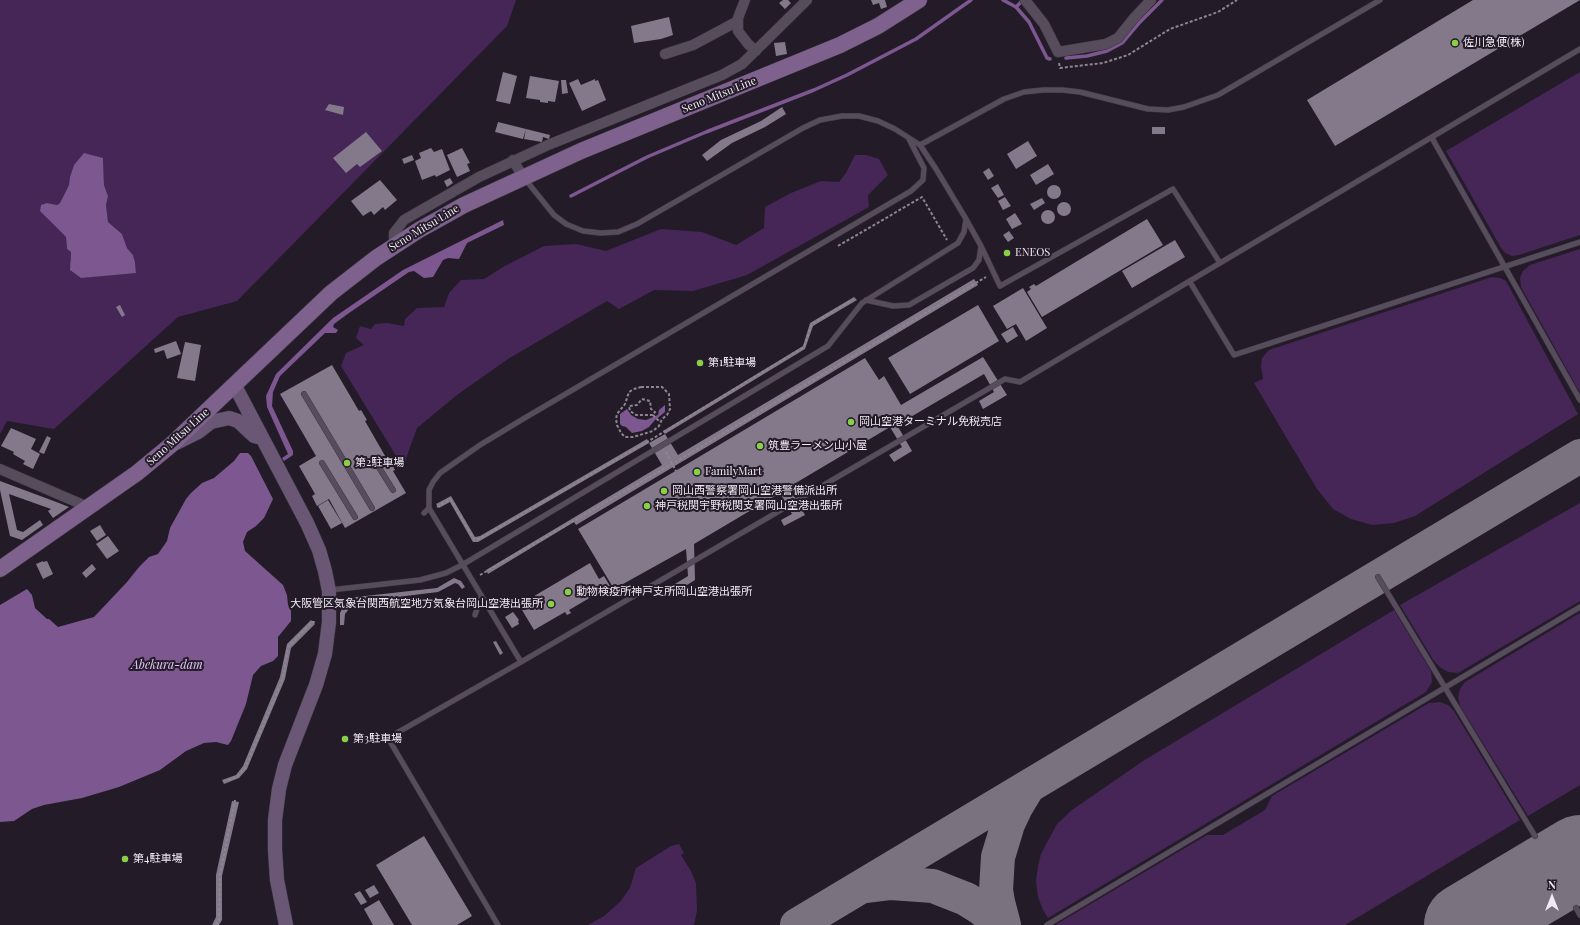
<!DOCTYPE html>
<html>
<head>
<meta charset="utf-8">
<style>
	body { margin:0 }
	#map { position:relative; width:1580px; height:925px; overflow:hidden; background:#241b29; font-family:"Playfair Display",serif }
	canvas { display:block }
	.north { position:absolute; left:1532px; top:877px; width:40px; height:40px; -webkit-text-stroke:3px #241b29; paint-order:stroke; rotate:0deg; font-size:11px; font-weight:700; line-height:16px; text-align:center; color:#f0eaf4 }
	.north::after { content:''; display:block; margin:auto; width:14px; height:18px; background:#f0eaf4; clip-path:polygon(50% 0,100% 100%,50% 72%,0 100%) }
</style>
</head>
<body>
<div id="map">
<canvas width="1580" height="925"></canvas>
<div class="north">N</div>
</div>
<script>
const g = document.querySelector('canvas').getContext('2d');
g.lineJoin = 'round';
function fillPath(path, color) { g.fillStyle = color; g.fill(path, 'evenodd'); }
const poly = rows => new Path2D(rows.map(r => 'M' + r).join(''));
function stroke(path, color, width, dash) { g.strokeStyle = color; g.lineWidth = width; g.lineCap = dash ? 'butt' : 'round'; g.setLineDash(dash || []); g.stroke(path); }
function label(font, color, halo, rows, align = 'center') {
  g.font = font + ' "Playfair Display","Noto Sans JP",serif'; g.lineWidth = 4; g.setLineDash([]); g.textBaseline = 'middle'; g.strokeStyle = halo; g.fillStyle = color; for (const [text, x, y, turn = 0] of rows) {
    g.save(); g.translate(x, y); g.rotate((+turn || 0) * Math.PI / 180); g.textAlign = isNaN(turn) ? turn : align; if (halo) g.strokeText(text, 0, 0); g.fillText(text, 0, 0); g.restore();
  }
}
fillPath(poly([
	[0,0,516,0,507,26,237,301,178,317,54,429,7,421,0,434],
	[103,158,104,185,108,196,106,205,108,222,122,234,127,248,133,255,135,262,136,273,70,262,71,252,67,249,66,237,46,217,47,203,57,205,60,203,69,185,70,177],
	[1580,72,1580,235,1519,255,1512,256,1505,253,1500,246,1446,151],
	[855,155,866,155,879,159,888,175,868,195,869,207,747,275,693,291,654,290,619,309,607,301,508,359,457,395,417,428,403,467,341,366,346,353,364,345,356,338,360,326,371,329,375,324,387,323,404,326,405,319,417,308,444,307,449,293,461,280,484,279,503,267,544,246,576,244,606,251,661,229,702,232,736,245,764,228,765,207,791,193,821,181,839,182,846,173],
	[1580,249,1580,393,1521,287,1520,278,1523,271,1530,265],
	[1492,277,1500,278,1506,281,1578,414,1415,516,1394,523,1372,525,1351,519,1333,509,1317,489,1254,383,1263,379,1261,367,1262,358,1269,350],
	[1580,503,1580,601,1458,673,1448,672,1441,668,1434,661,1400,605],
	[1394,610,1431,671,1432,682,1426,692,1048,918,1043,910,1038,897,1036,881,1038,866,1041,854,1057,824,1072,810,1143,761],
	[1580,613,1580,785,1528,816,1460,706,1458,697,1460,689,1465,682],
	[1440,702,1448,705,1454,711,1520,820,1345,925,1055,925,1207,835,1223,835,1265,810,1272,796,1429,703],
	[679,844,684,853,681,855,691,871,696,883,697,911,694,925,588,925,604,916,620,902,630,888,636,868,671,846]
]), '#462557');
fillPath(poly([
	[84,153,103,158,104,185,108,196,106,205,108,222,122,234,127,248,133,255,135,262,136,273,81,278,70,270,71,252,67,249,66,237,40,211,41,205,47,203,57,205,60,203,69,185,70,177,74,165],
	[503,220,504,225,467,243,459,259,448,258,443,260,433,277,424,278,414,271,409,272,349,313,334,324,333,327,338,330,336,333,325,333,280,376,273,392,272,406,293,451,293,455,284,461,282,458,288,454,267,407,266,396,276,374,333,318,403,270],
	[665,405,665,412,655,420,649,427,642,431,632,433,626,427,622,426,620,424,620,414,627,409,631,415,638,419,646,420,658,415,659,410],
	[240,453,248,453,251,456,273,499,264,518,256,526,247,532,243,542,245,551,283,585,287,595,288,605,291,611,291,621,278,637,278,656,273,661,261,666,253,675,246,704,231,741,228,745,216,742,204,743,186,751,160,770,119,787,82,798,44,805,32,809,14,821,0,822,0,605,27,589,32,595,35,608,47,619,49,619,58,627,94,617,127,582,139,567,149,557,158,554,167,541,170,528,186,499,191,493,202,483,214,478,234,461]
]), '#7c5790');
stroke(poly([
	[1003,0,1016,7,1029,22,1047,58,1050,59],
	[1016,7,1021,2],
	[1066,58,1087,56,1107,51,1122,43,1139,23,1162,0],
	[571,196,647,157,706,132,814,90,847,75,916,39,971,0]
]), '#7c5790', 3.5);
stroke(poly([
	[867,886,891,883,933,886,966,899,982,909,999,925],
	[797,925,1580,456],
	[1004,925,998,902,996,890,998,857,1008,824,1016,807,1028,787]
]), '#7a727e', 34);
stroke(poly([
	[1466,925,1580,857]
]), '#7a727e', 84);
fillPath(poly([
	[783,0,788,0,791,3,785,9,779,3],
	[871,0,885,0,887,7,881,9,879,3,873,5],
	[1473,0,1580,0,1335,146,1307,100],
	[669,17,673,35,661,39,634,43,631,26],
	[785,42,787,54,776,56,774,43],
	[503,72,517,76,510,104,496,101],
	[530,76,559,81,555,102,548,101,548,103,540,102,540,100,526,98],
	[578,79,581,85,595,79,595,81,598,80,606,100,582,111,569,83],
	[561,80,566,80,568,93,562,94],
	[329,104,344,107,343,115,325,110],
	[782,107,786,114,765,127,732,143,707,161,702,155,721,140,761,121],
	[498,122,526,129,523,139,495,132],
	[1152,127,1165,127,1165,134,1152,134],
	[526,129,550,135,549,139,543,137,542,142,524,139],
	[366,132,382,151,360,167,357,164,346,173,333,158],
	[1028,141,1037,156,1016,169,1007,154],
	[431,148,434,152,442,149,450,170,436,177,435,175,422,180,415,161,421,158,419,153],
	[462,148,470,163,467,164,470,171,457,177,447,155],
	[412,155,414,160,404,164,402,159],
	[1048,164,1054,174,1036,185,1030,175],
	[989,168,994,176,988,180,983,172],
	[450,178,453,183,447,187,444,181],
	[380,180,397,200,385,210,383,207,374,215,371,211,363,216,351,201],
	[998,184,1004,195,998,198,991,188],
	'1047 192a7 7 0 1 1 14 0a7 7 0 1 1-14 0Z',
	[1005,197,1011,206,1003,210,998,201],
	[1042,198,1045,203,1034,210,1030,204],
	'1057 209a7 7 0 1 1 14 0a7 7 0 1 1-14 0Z',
	'1041 217a7 7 0 1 1 14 0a7 7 0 1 1-14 0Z',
	[1015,213,1022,224,1012,229,1006,219],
	[1147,219,1163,245,1042,317,1027,292,1031,289,1029,287,1034,284,1036,286],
	[1009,231,1014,238,1008,242,1003,235],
	[1175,240,1185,257,1132,288,1122,271],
	[974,279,978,285,576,525,574,522,488,574,486,570,662,465,649,443,665,434,678,455],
	[1023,288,1047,328,1026,341,1016,324,1007,329,993,306],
	[854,297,857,300,813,326,805,349,665,434,663,431,803,346,810,323],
	[120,305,125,315,122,317,116,307],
	[978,305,999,341,910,394,888,358],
	[1013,327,1018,336,1007,343,1001,334],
	[176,341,181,354,167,359,164,350,155,353,154,349],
	[185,342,201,345,195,381,177,378],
	[983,357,1007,395,983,409,979,401,994,392,984,374,897,425,912,451,894,462,889,455,902,447,890,427,789,487,805,515,784,526,781,520,792,514,780,493,694,544,695,580,679,590,675,584,688,576,686,549,614,589,578,529,865,358,879,380,884,376,901,405],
	[332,365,359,411,361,410,367,420,365,421,388,461,390,460,395,470,393,471,406,493,345,528,329,499,317,506,312,496,315,494,299,466,316,456,280,394],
	[11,428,36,439,31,449,40,454,33,469,23,464,25,461,13,454,14,452,1,446],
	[47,436,51,438,44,454,39,452],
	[647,439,649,443,478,542,473,542,450,502,439,508,436,504,451,496,475,537,480,536],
	[0,481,59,503,69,507,53,518,48,511,51,509,9,494,17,530,23,532,40,520,43,525,22,540,10,536,0,490],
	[328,500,342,523,331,529,318,506],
	[100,525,106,535,97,541,90,531],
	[108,536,119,551,107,559,96,544],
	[43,561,43,562,47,561,53,574,43,579,36,564],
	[590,563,599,579,604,576,610,586,569,610,571,613,567,615,565,612,534,630,519,605],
	[92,564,96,569,86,578,82,573],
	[454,578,461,581,465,587,462,589,458,584,455,583,438,592,357,602,352,605,345,614,344,625,340,625,340,613,342,609,347,603,356,597,437,588],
	[513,612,519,620,518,621,519,624,512,628,505,617],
	[311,620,315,624,291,648,285,679,247,769,239,778,224,784,222,780,236,775,243,766,280,677,287,644],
	[496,641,503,653,500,655,493,642],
	[232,801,239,802,222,876,222,920,219,925,212,925,216,917,216,875],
	[424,836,472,916,457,925,412,925,376,865],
	[374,885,379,893,370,898,365,890],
	[360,891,367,902,361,905,354,894],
	[379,900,394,925,373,925,364,909]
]), '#84798b');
const lane = poly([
	[1432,138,1580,400],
	[920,145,1004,99,1024,92,1043,90,1062,90,1080,92,1148,109,1168,110,1184,107,1218,95,1380,0],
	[981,246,1000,286,1173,189,1220,263,1580,49],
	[1190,282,1234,355,1580,242],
	[866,300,893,306,909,305,973,268,979,260,981,246,966,219],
	[304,394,372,508],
	[322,463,355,517],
	[378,466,393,490],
	[424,513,429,508],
	[1378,577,1535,836],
	[330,590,420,580,446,573,462,565,828,346,862,303,958,243,964,232,966,219,936,169,920,145,895,129,878,121,859,116,842,116,820,120,803,128,637,224,618,232,601,233,583,231,566,224,554,215,525,179],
	[475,615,481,597],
	[521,662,429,508,429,490,433,482,440,473,480,445,523,419,911,191,923,180,924,168,909,139],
	[1576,908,1580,915],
	[498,925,388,738,521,662,1005,379,1020,382,1220,263],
	[1047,925,1580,607]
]);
const street = poly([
	[745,0,738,18,738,31,748,44,756,51],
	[1025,0,1044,24,1058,52,1106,44,1118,38,1134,18,1151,0],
	[665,54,693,45,738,21],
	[513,160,523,177],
	[394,246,394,233,404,220,479,177,548,145,722,75,742,64,807,0],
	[0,469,88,507]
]);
const secondary = poly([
	[235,386,307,523,319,550,325,571,329,591,329,622,325,654,316,685,285,765,279,789,275,820,275,850,277,880,286,925],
	[176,443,198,432,211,422,229,418,238,421,254,436,258,437]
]);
const primary = poly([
	[0,569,137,473,171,445,331,293,376,258,419,230,464,205,581,151,840,45,878,26,919,0]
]);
stroke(lane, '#3f3844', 6);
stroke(street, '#3f3844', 11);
stroke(secondary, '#3f3844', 15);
stroke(primary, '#3f3844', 17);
stroke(poly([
	[1059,63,1060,68,1103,63,1128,55,1170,29,1218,12,1237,0],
	[838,246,922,197,947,240],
	[641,387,662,387,669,394,670,409,667,415,662,419,659,426,653,431,633,437,625,437,621,433,617,425,616,419,617,414,625,404,629,392,634,389,641,387],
	[642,399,650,401,651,409,655,412,653,415,636,415,630,411,629,406,637,405,642,399],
	[653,415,660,422],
	[666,452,676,471],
	[437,507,450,499,474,539,479,539,657,436,804,347,812,324,852,300],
	[480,575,672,464,986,277],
	[228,780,237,777,245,768,283,678,288,647,312,622,316,622],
	[216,925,219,919,220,875,235,800]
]), '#8d8591', 2, [3, 2]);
stroke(lane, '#564c5c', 5);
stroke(street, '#564c5c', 10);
stroke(secondary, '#6a5775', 14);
stroke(primary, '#7e628d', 16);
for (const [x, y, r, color] of [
	[1455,43,4,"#89cf48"],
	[1007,253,4,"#89cf48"],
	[700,363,4,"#89cf48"],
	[851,422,4,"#89cf48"],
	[760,446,4,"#89cf48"],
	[347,463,4,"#89cf48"],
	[697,472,4,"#89cf48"],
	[664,491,4,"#89cf48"],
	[647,506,4,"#89cf48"],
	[568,592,4,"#89cf48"],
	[551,604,4,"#89cf48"],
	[345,739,4,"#89cf48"],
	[125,859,4,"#89cf48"]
]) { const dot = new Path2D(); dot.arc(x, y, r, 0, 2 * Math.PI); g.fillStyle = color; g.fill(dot); stroke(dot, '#241b29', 1.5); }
label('11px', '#f0eaf4', '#241b29', [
	["佐川急便(株)",1463,43],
	["ENEOS",1015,253],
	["第1駐車場",708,363],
	["岡山空港ターミナル免税売店",859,422],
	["筑豊ラーメン山小屋",768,446],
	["第2駐車場",355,463],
	["FamilyMart",705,472],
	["岡山西警察署岡山空港警備派出所",672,491],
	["神戸税関宇野税関支署岡山空港出張所",655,506],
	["動物検疫所神戸支所岡山空港出張所",576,592],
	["大阪管区気象台関西航空地方気象台岡山空港出張所",543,604,"right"],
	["第3駐車場",353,739],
	["第4駐車場",133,859]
], 'left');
label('11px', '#f0eaf4', '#241b29', [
	["Seno Mitsu Line",719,95,-22],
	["Seno Mitsu Line",424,228,-31],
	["Seno Mitsu Line",178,437,-42]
]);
label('italic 12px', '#e4c5f8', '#241b29', [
	["Abekura-dam",167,665]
]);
</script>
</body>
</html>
